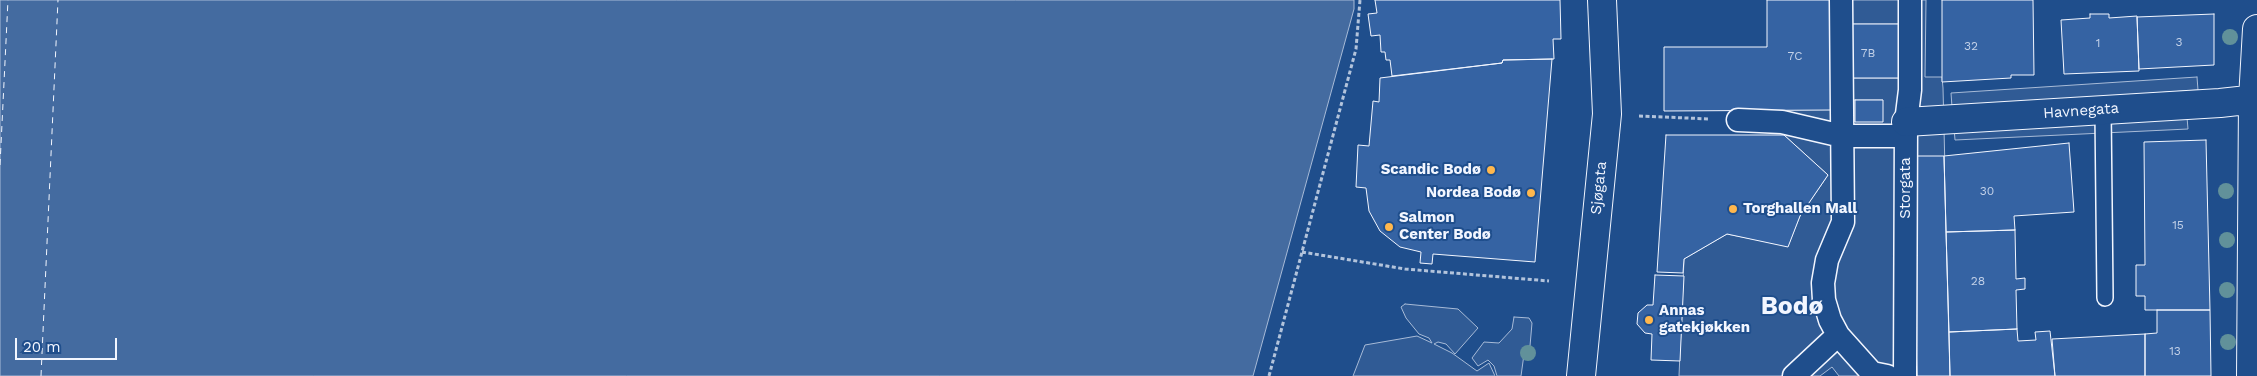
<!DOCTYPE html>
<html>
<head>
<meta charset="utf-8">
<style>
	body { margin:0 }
	#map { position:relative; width:2257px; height:376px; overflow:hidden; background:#1f4e8c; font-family:"Work Sans",sans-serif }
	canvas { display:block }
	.scale { position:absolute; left:15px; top:338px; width:102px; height:22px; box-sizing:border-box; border:2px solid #f2f6ff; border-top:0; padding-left:6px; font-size:15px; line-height:18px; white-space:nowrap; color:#f2f6ff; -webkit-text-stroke:4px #1f4e8c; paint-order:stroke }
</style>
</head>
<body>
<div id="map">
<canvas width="2257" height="376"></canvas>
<div class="scale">20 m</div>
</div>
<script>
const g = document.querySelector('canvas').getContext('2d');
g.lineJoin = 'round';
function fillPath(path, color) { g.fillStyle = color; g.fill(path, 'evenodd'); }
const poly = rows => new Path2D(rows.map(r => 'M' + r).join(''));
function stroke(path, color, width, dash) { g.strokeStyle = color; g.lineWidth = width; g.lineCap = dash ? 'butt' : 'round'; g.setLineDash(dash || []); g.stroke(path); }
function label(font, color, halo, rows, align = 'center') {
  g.font = font + ' "Work Sans",sans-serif'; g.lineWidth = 4; g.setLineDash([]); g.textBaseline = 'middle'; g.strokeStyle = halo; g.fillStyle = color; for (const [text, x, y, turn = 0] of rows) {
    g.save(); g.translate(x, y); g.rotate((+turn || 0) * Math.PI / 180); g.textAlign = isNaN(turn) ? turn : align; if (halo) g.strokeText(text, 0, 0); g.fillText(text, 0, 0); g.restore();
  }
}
const built = poly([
	[1831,0,1926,0,1925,77,1942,77,1943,88,1950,376,1839,376,1832,367,1820,376,1679,376,1684,259,1727,234,1788,246,1800,216,1828,175,1784,135,1781,110,1831,0],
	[1850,24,1899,24,1899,78,1851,78,1850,24],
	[1855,100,1883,100,1855,122,1855,100],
	[2197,77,2198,90,1952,107,1951,93,2197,77],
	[2187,117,2188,129,1955,140,1954,128,2187,117],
	[1405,304,1458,309,1478,328,1455,354,1446,344,1438,342,1434,344,1452,353,1477,371,1489,363,1495,376,1353,376,1365,345,1417,336,1432,343,1429,338,1419,334,1406,318,1401,307,1405,304],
	[1514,317,1529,318,1532,323,1530,346,1525,347,1521,376,1497,376,1494,366,1488,360,1478,366,1472,358,1484,342,1499,343,1512,329,1514,317]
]);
fillPath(built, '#305b95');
stroke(built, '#a8bbd7', 1);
const water = poly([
	[0,0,1354,0,1354,9,1253,376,0,376,0,0]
]);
fillPath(water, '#446ba0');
stroke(water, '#a8bbd7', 1);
stroke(poly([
	[0,165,8,0],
	[41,376,58,0]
]), '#f2f6ff', 1, [6, 5]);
const building = poly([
	[1375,0,1560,0,1561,39,1553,39,1554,59,1503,60,1502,63,1392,76,1390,60,1386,60,1385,52,1381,52,1380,35,1371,36,1368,14,1377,13,1375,0],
	[1767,0,1831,0,1832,110,1664,111,1664,47,1767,47,1767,0],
	[1942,0,2033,0,2034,75,2011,75,2011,78,1942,82,1942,0],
	[2090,14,2109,14,2109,18,2137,16,2139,71,2064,74,2061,20,2090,18,2090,14],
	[2214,14,2214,65,2139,69,2137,17,2214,14],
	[1850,24,1899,24,1899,78,1851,78,1850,24],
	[1552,59,1535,262,1433,254,1432,264,1420,263,1421,252,1400,247,1380,231,1369,211,1366,188,1356,187,1358,145,1369,146,1373,101,1379,102,1380,78,1502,63,1503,60,1552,59],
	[1855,100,1883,100,1883,122,1855,122,1855,100],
	[1666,135,1784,135,1828,175,1800,216,1788,247,1727,234,1684,259,1683,273,1657,272,1666,135],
	[2206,140,2210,310,2145,310,2145,296,2136,296,2136,265,2145,265,2144,142,2206,140],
	[2069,143,2074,212,2014,216,2015,230,1946,232,1944,156,2069,143],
	[1911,156,1944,156,1950,376,1917,376,1911,156],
	[2015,230,2016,279,2025,278,2025,289,2016,290,2017,329,1949,332,1946,232,2015,230],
	[1655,275,1684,276,1680,361,1651,360,1652,334,1645,333,1637,324,1638,313,1647,305,1653,305,1655,275],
	[2157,310,2210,310,2211,376,2145,376,2145,334,2157,333,2157,310],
	[2017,329,2018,341,2036,340,2035,332,2050,331,2055,376,1950,376,1949,332,2017,329],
	[2145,334,2145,376,2055,376,2052,339,2145,334]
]);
fillPath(building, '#3563a3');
stroke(building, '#f2f6ff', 1);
const service = poly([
	[2103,110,2105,298]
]);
const pedestrian = poly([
	[1738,120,1782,122,1842,136,1906,136],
	[1838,335,1830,320,1824,300,1823,283,1827,260,1843,222,1841,0],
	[1794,376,1838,335,1872,373,1887,376],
	[1905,376,1906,122,1910,90,1910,0]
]);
const minor = poly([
	[1906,122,2220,103,2257,99],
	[2251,376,2253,99,2257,29]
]);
const tertiary = poly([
	[1581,376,1607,114,1602,0]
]);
stroke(service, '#f2f6ff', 18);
stroke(pedestrian, '#f2f6ff', 25);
stroke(minor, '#f2f6ff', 30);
stroke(tertiary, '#f2f6ff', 30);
stroke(poly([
	[1639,116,1710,119],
	[1302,252,1405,269,1549,281],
	[1269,376,1356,49,1360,0]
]), '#b3c4dc', 3, [4, 2.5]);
stroke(service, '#1f4e8c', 15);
stroke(pedestrian, '#1f4e8c', 22);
stroke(minor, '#1f4e8c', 28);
stroke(tertiary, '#1f4e8c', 28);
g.fillStyle = '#61919a';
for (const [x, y] of [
	[2230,37],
	[2226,191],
	[2227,240],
	[2227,290],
	[2228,342],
	[1528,353]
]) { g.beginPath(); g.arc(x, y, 8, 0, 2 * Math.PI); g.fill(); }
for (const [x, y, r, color] of [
	[1491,170,5,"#ffb74d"],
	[1531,193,5,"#ffb74d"],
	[1733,209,5,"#ffb74d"],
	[1389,227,5,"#ffb74d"],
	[1649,320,5,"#ffb74d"]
]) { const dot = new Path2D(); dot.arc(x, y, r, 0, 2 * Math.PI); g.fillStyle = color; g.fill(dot); stroke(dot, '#1f4e8c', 2); }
label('12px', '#c3d1e8', null, [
	["3",2179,42],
	["1",2098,43],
	["32",1971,46],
	["7B",1868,53],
	["7C",1795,56],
	["30",1987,191],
	["15",2178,225],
	["28",1978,281],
	["13",2175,351]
]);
label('15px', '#f2f6ff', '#1f4e8c', [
	["Havnegata",2081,111,-4],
	["Sjøgata",1599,188,-84],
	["Storgata",1906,188,-90]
]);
label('bold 15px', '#f2f6ff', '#1f4e8c', [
	["Scandic Bodø",1481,170,"right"],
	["Nordea Bodø",1521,193,"right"],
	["Torghallen Mall",1743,209],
	["Salmon",1399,218],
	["Center Bodø",1399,235],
	["Annas",1659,311],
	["gatekjøkken",1659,328]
], 'left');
label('bold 25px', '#f2f6ff', '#1f4e8c', [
	["Bodø",1792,307]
]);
</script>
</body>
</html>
